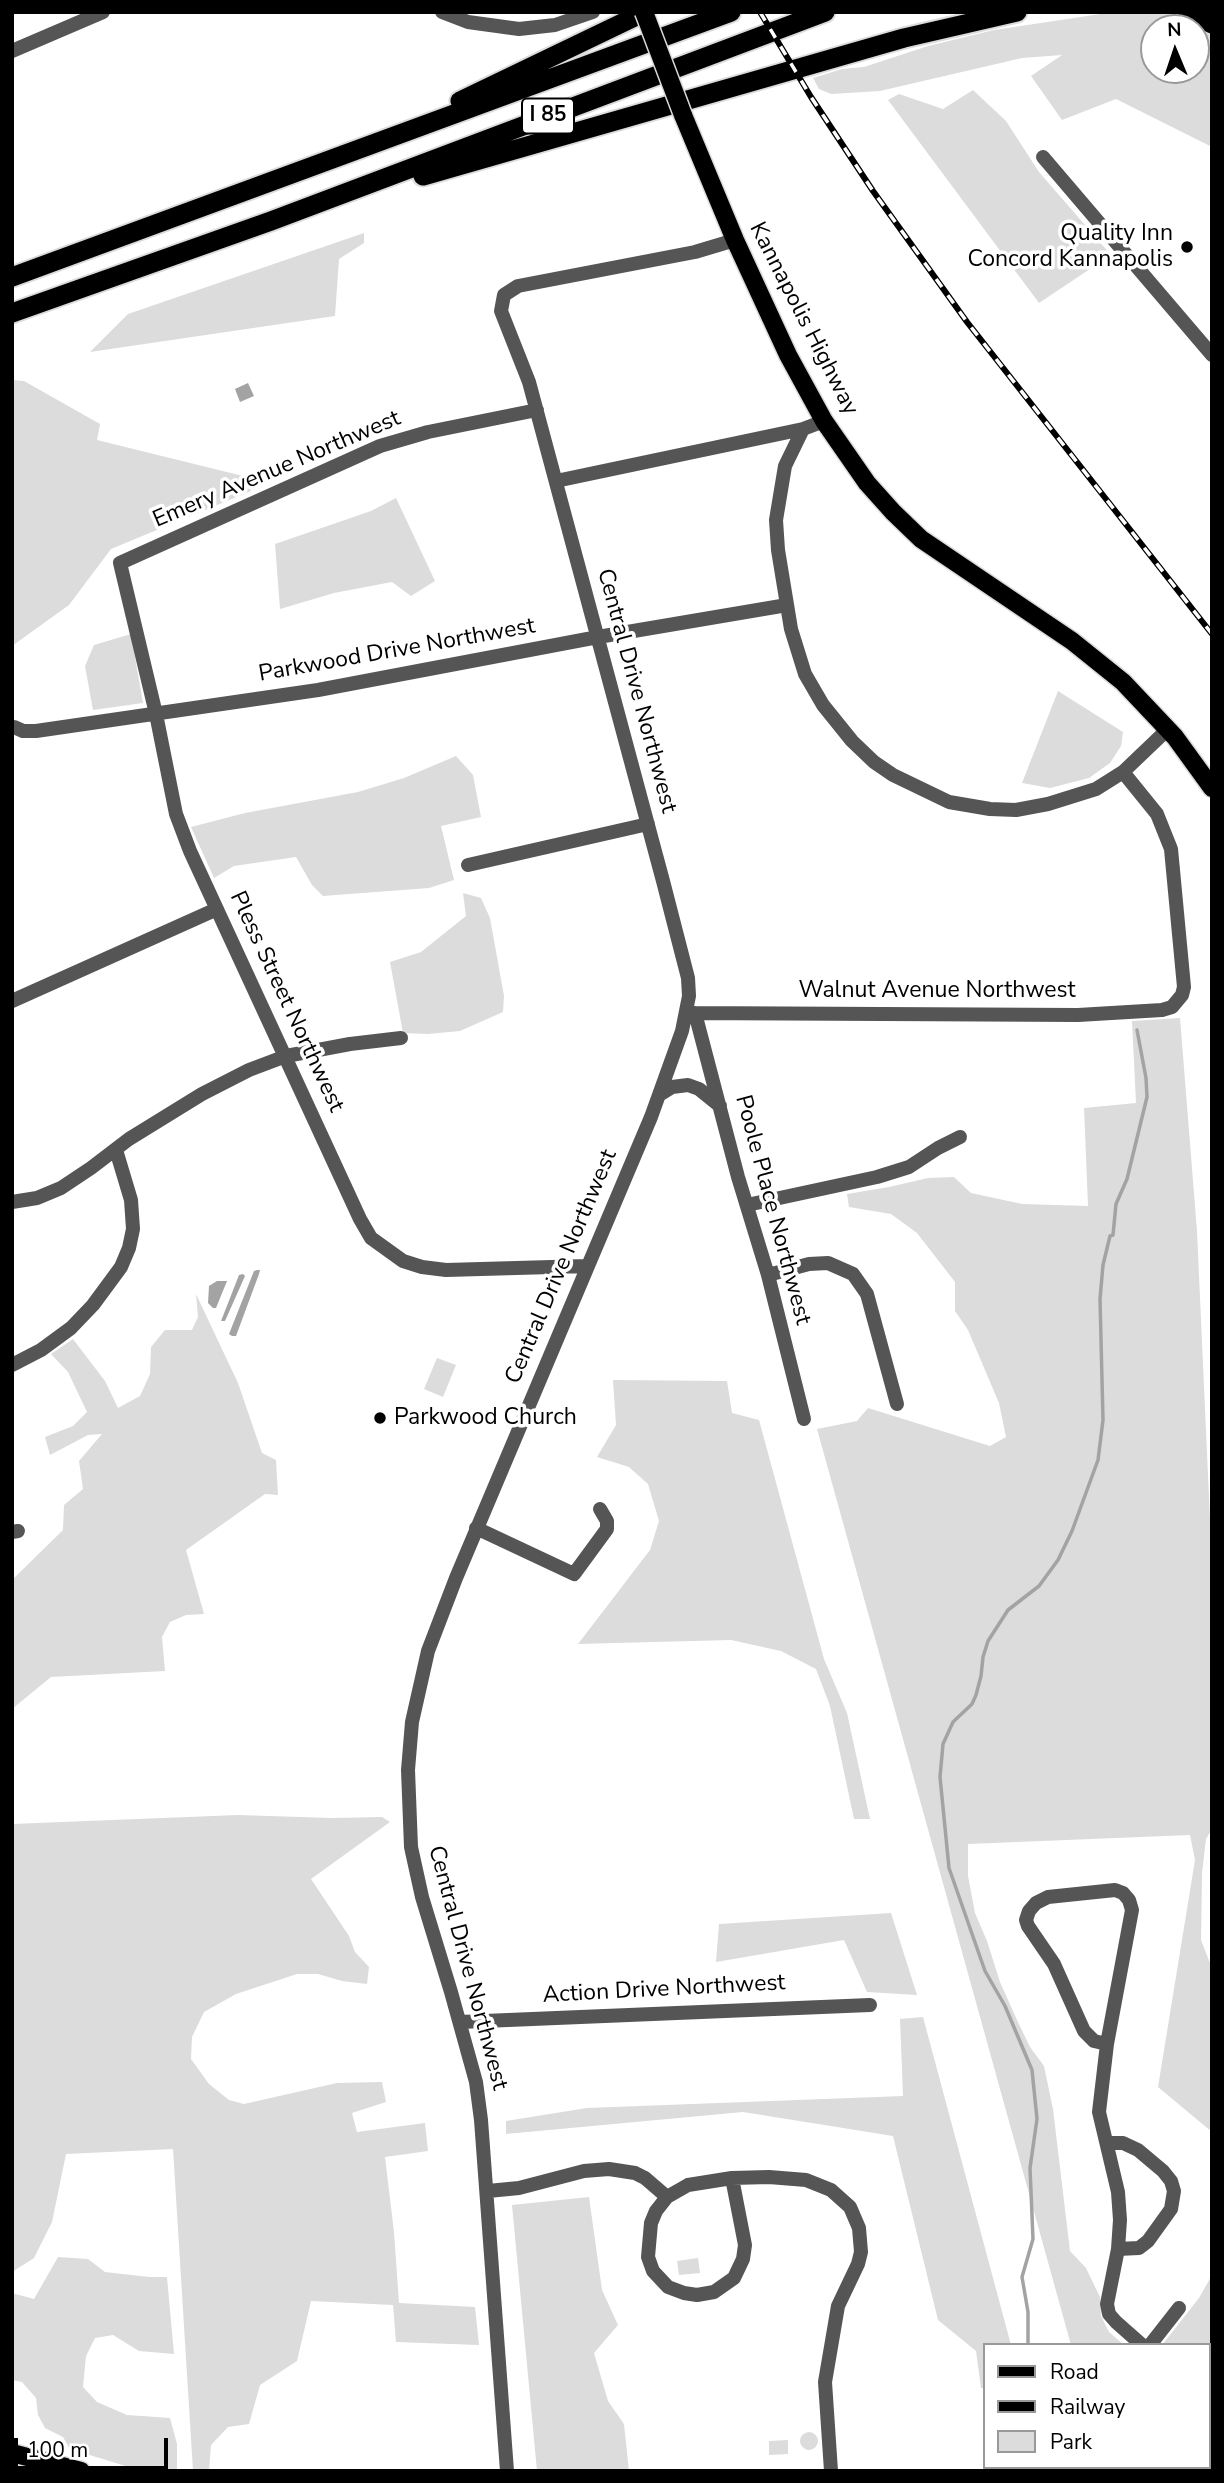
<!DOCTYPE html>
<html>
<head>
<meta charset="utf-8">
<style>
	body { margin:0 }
	#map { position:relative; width:1224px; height:2483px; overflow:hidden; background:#fff; font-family:"Nunito Sans",sans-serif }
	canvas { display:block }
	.frame { position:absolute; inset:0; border:14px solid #000; pointer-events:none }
	.legend { position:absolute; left:983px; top:2343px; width:228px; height:126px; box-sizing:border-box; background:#fff; border:2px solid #999; margin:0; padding:9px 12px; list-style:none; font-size:21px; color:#000 }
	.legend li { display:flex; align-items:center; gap:14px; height:35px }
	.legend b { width:35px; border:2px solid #999 }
	.north { position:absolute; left:1140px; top:14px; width:70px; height:70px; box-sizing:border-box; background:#fff; border:2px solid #999; border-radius:50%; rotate:358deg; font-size:19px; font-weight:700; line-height:28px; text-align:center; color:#000 }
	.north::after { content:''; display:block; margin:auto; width:24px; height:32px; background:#000; clip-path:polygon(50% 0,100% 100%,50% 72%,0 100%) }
	.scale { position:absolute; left:14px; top:2438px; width:154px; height:32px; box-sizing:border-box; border:4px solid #000; border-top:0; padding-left:9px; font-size:21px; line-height:24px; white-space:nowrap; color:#000; -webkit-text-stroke:5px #fff; paint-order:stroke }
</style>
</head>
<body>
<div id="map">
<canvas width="1224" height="2483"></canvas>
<div class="frame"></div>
<ul class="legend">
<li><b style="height:9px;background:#000"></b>Road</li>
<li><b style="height:9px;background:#000"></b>Railway</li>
<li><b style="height:19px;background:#dcdcdc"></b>Park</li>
</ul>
<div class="north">N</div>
<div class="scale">100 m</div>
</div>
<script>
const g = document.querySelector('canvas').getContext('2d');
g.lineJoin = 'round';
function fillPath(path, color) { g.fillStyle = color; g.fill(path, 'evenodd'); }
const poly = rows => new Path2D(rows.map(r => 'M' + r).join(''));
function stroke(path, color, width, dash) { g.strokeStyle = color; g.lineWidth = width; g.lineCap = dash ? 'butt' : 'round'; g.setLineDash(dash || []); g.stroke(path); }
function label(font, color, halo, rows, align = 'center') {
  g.font = font + ' "Nunito Sans",sans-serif'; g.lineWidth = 7; g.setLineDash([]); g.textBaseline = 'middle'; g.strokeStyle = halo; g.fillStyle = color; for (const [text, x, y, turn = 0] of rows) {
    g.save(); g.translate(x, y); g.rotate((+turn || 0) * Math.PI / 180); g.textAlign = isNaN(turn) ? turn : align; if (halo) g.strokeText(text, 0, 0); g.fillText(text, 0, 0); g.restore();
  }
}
fillPath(poly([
	[1114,12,1167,12,1212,25,1212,147,1116,99,1062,120,1031,76,1062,55,1022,58,880,91,831,94,819,89,813,78,842,69,864,67,928,46,994,30],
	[1154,28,1196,28,1196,70,1154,70],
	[973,90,1006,121,1039,172,1111,255,1039,303,888,100,899,94,943,109],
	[364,233,364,243,339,259,335,316,90,352,128,314],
	[12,380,24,381,100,424,97,440,247,477,251,491,111,549,69,605,12,646],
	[396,498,435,581,411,596,392,582,334,593,280,609,275,544,371,511],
	[131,634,143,703,93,710,85,666,94,645],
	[1058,691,1123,732,1121,746,1110,763,1089,778,1050,788,1022,783],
	[456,756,473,775,481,817,441,826,454,880,429,888,323,896,312,885,296,857,234,866,214,878,191,827,245,813,358,792,404,778],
	[463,893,481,898,490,918,504,996,503,1012,460,1031,428,1034,403,1033,390,962,421,952,466,916],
	[1180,1018,1197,1231,1212,1564,1212,1829,1206,1839,1202,1873,1201,1940,1212,1968,1212,2132,1158,2087,1195,1860,1190,1835,968,1844,968,1876,975,1913,987,1941,1000,1982,1017,2020,1030,2047,1044,2066,1053,2109,1070,2251,1086,2268,1100,2297,1101,2316,1109,2332,1124,2345,1071,2345,817,1429,857,1421,868,1408,990,1446,1006,1437,999,1403,968,1330,955,1311,955,1282,917,1233,891,1214,849,1207,847,1194,889,1187,928,1178,954,1177,971,1193,1022,1204,1088,1206,1084,1108,1136,1103,1132,1021],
	[196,1294,238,1383,262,1453,276,1460,278,1495,265,1494,186,1550,204,1614,186,1615,170,1622,162,1637,165,1671,51,1677,12,1709,12,1580,63,1530,64,1505,83,1489,79,1461,102,1434,88,1435,50,1455,45,1437,73,1426,87,1412,68,1372,51,1354,73,1339,105,1381,118,1408,140,1396,150,1374,151,1347,165,1330,192,1330,198,1317],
	[437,1358,456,1365,443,1397,424,1389],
	[613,1380,727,1381,732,1413,759,1420,824,1659,847,1713,870,1819,854,1819,830,1706,816,1669,781,1651,731,1640,578,1644,650,1550,659,1521,648,1484,629,1467,597,1457,616,1425],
	[238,1815,332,1818,382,1817,390,1822,311,1879,349,1936,355,1952,369,1967,367,1984,342,1981,318,1974,297,1974,236,1994,204,2012,192,2037,191,2059,209,2084,229,2100,244,2104,337,2083,382,2082,386,2102,352,2113,357,2132,425,2123,428,2151,385,2157,394,2232,399,2303,475,2307,479,2345,396,2342,393,2305,311,2301,297,2361,260,2385,249,2424,228,2427,211,2445,209,2471,193,2471,173,2149,66,2154,52,2222,34,2258,12,2272,12,1824],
	[891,1913,917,1995,867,1992,844,1940,716,1962,719,1924],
	[923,2017,1011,2345,984,2345,984,2388,981,2388,976,2351,938,2320,893,2136,743,2112,506,2134,506,2121,587,2108,903,2096,900,2019],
	[589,2197,602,2290,618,2325,594,2353,608,2401,624,2424,629,2471,537,2471,512,2205],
	[58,2257,88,2259,105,2272,149,2277,167,2277,174,2354,139,2351,113,2335,95,2338,86,2356,83,2387,97,2402,127,2415,170,2418,177,2444,177,2471,142,2471,70,2449,63,2437,45,2428,38,2415,36,2398,22,2382,12,2380,12,2293,34,2299],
	[698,2258,700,2273,679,2275,677,2261],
	[1212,2275,1212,2379,1208,2380,1208,2345,1162,2345,1199,2298],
	'800 2441a9 9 0 1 1 18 0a9 9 0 1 1-18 0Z',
	[788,2440,788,2454,769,2455,769,2441]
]), '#dcdcdc');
fillPath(poly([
	[248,383,254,396,240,402,235,389],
	[257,1270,260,1270,259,1274,236,1336,232,1336,229,1334,254,1271],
	[243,1274,245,1276,225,1321,221,1321,239,1275],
	[217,1281,227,1281,216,1308,213,1308,208,1303,209,1286]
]), '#a3a3a3');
stroke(poly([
	[1028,2345,1028,2312,1022,2277,1033,2239,1030,2168,1037,2119,1032,2070,1005,2006,985,1971,949,1868,940,1777,943,1744,953,1722,972,1704,976,1695,981,1676,983,1657,988,1641,1008,1610,1039,1586,1058,1560,1072,1531,1098,1460,1103,1420,1100,1299,1103,1265,1110,1236,1113,1235,1116,1204,1127,1179,1147,1097,1146,1078,1137,1030],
	[1208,2387,1212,2385]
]), '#a3a3a3', 3.5);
const major = poly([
	[683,115,735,240,788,355,824,421,867,483,893,512,921,539,1072,641,1123,682,1175,737,1212,788],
	[12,2453,81,2471]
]);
const highway = poly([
	[1188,12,1212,24],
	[460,101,645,12],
	[423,176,904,38,1017,12],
	[12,277,731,12],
	[12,313,271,221,825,12]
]);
stroke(major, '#dbdbdb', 21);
stroke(highway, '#dbdbdb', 23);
stroke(poly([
	[442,12,468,22,519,29,555,25,593,12],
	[12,51,103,12],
	[1043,157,1212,355],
	[537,410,428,432,380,446,120,563,156,714,176,814,190,851,360,1219,371,1238,403,1261,422,1267,446,1270,587,1266],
	[803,429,785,466,776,520,778,550,791,629,805,674,823,705,852,741,874,762,893,775,949,802,990,809,1016,810,1048,804,1096,789,1123,772,1168,729],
	[556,481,803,429,824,421],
	[14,727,23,731,36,731,318,690,598,637,787,605],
	[468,865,648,824],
	[12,1001,217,909],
	[687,1013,1078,1015,1162,1010,1172,1007,1182,995,1184,987,1171,849,1157,814,1123,772],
	[695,1013,738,1177,768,1275,804,1419],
	[659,1095,672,1087,688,1085,699,1089,720,1106],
	[12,1202,37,1198,61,1188,91,1168,129,1139,202,1094,249,1070,286,1056,350,1044,401,1038],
	[747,1205,877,1177,909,1167,938,1148,960,1137],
	[768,1275,809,1264,828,1263,853,1274,867,1294,897,1404],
	[12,1365,41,1350,71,1328,93,1305,121,1267,129,1248,133,1229,131,1200,116,1150],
	[476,1528,574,1574,607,1529,607,1521,600,1509],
	[12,1532,18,1531],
	[460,2022,870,2005],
	[1107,2044,1094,2041,1084,2031,1054,1964,1028,1926,1026,1920,1029,1911,1036,1903,1048,1897,1115,1890,1123,1893,1129,1900,1132,1910,1107,2044,1099,2112,1118,2192,1120,2220,1118,2249,1107,2304,1109,2314,1116,2322,1142,2345],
	[1107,2143,1123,2143,1138,2150,1163,2171,1171,2181,1174,2191,1171,2209,1148,2241,1139,2248,1118,2249],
	[732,2178,745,2245,743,2259,734,2278,714,2292,697,2295,684,2293,668,2287,653,2271,648,2257,651,2223,656,2211,667,2197,688,2185,732,2178,769,2177,806,2180,831,2190,850,2207,859,2228,861,2252,858,2264,838,2306,825,2382,831,2471],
	[488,2191,519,2188,584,2171,609,2169,635,2173,645,2178,667,2197],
	[1150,2345,1179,2308],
	[507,2471,481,2120,476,2082,451,1992,422,1897,411,1847,408,1770,412,1722,428,1651,456,1578,651,1117,682,1031,689,996,688,978,663,881,529,382,501,311,504,295,518,286,695,252,735,240],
	[1051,2471,1054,2467]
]), '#555', 14);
stroke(major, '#000', 18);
stroke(highway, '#000', 19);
const rail = poly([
	[760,12,811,97,873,191,967,322,1212,634]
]);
stroke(rail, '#000', 6);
stroke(rail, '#fff', 3.5, [10]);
const majorBridge = poly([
	[644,12,683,115]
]);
stroke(majorBridge, '#dbdbdb', 21, []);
stroke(majorBridge, '#000', 18);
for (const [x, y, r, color] of [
	[1187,247,7,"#000"],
	[380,1418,7,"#000"]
]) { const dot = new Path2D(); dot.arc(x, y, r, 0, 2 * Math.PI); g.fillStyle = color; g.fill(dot); stroke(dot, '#fff', 2.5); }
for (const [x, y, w] of [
	[548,116,52]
]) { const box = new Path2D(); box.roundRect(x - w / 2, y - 17.5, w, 35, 5); g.fillStyle = '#fff'; g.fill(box); stroke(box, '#000', 2); }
label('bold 21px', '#000', null, [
	["I 85",548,116]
]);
label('23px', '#000', '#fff', [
	["Quality Inn",1173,234],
	["Concord Kannapolis",1173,260],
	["Parkwood Church",394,1418,"left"]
], 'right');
label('23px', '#000', '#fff', [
	["Kannapolis Highway",803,319,63],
	["Emery Avenue Northwest",277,470,-23],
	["Parkwood Drive Northwest",397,651,-10],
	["Central Drive Northwest",636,691,75],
	["Walnut Avenue Northwest",937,991],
	["Pless Street Northwest",286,1002,65],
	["Poole Place Northwest",772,1210,75],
	["Central Drive Northwest",562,1267,-67],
	["Central Drive Northwest",467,1968,75],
	["Action Drive Northwest",664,1990,-3]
]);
</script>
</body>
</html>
